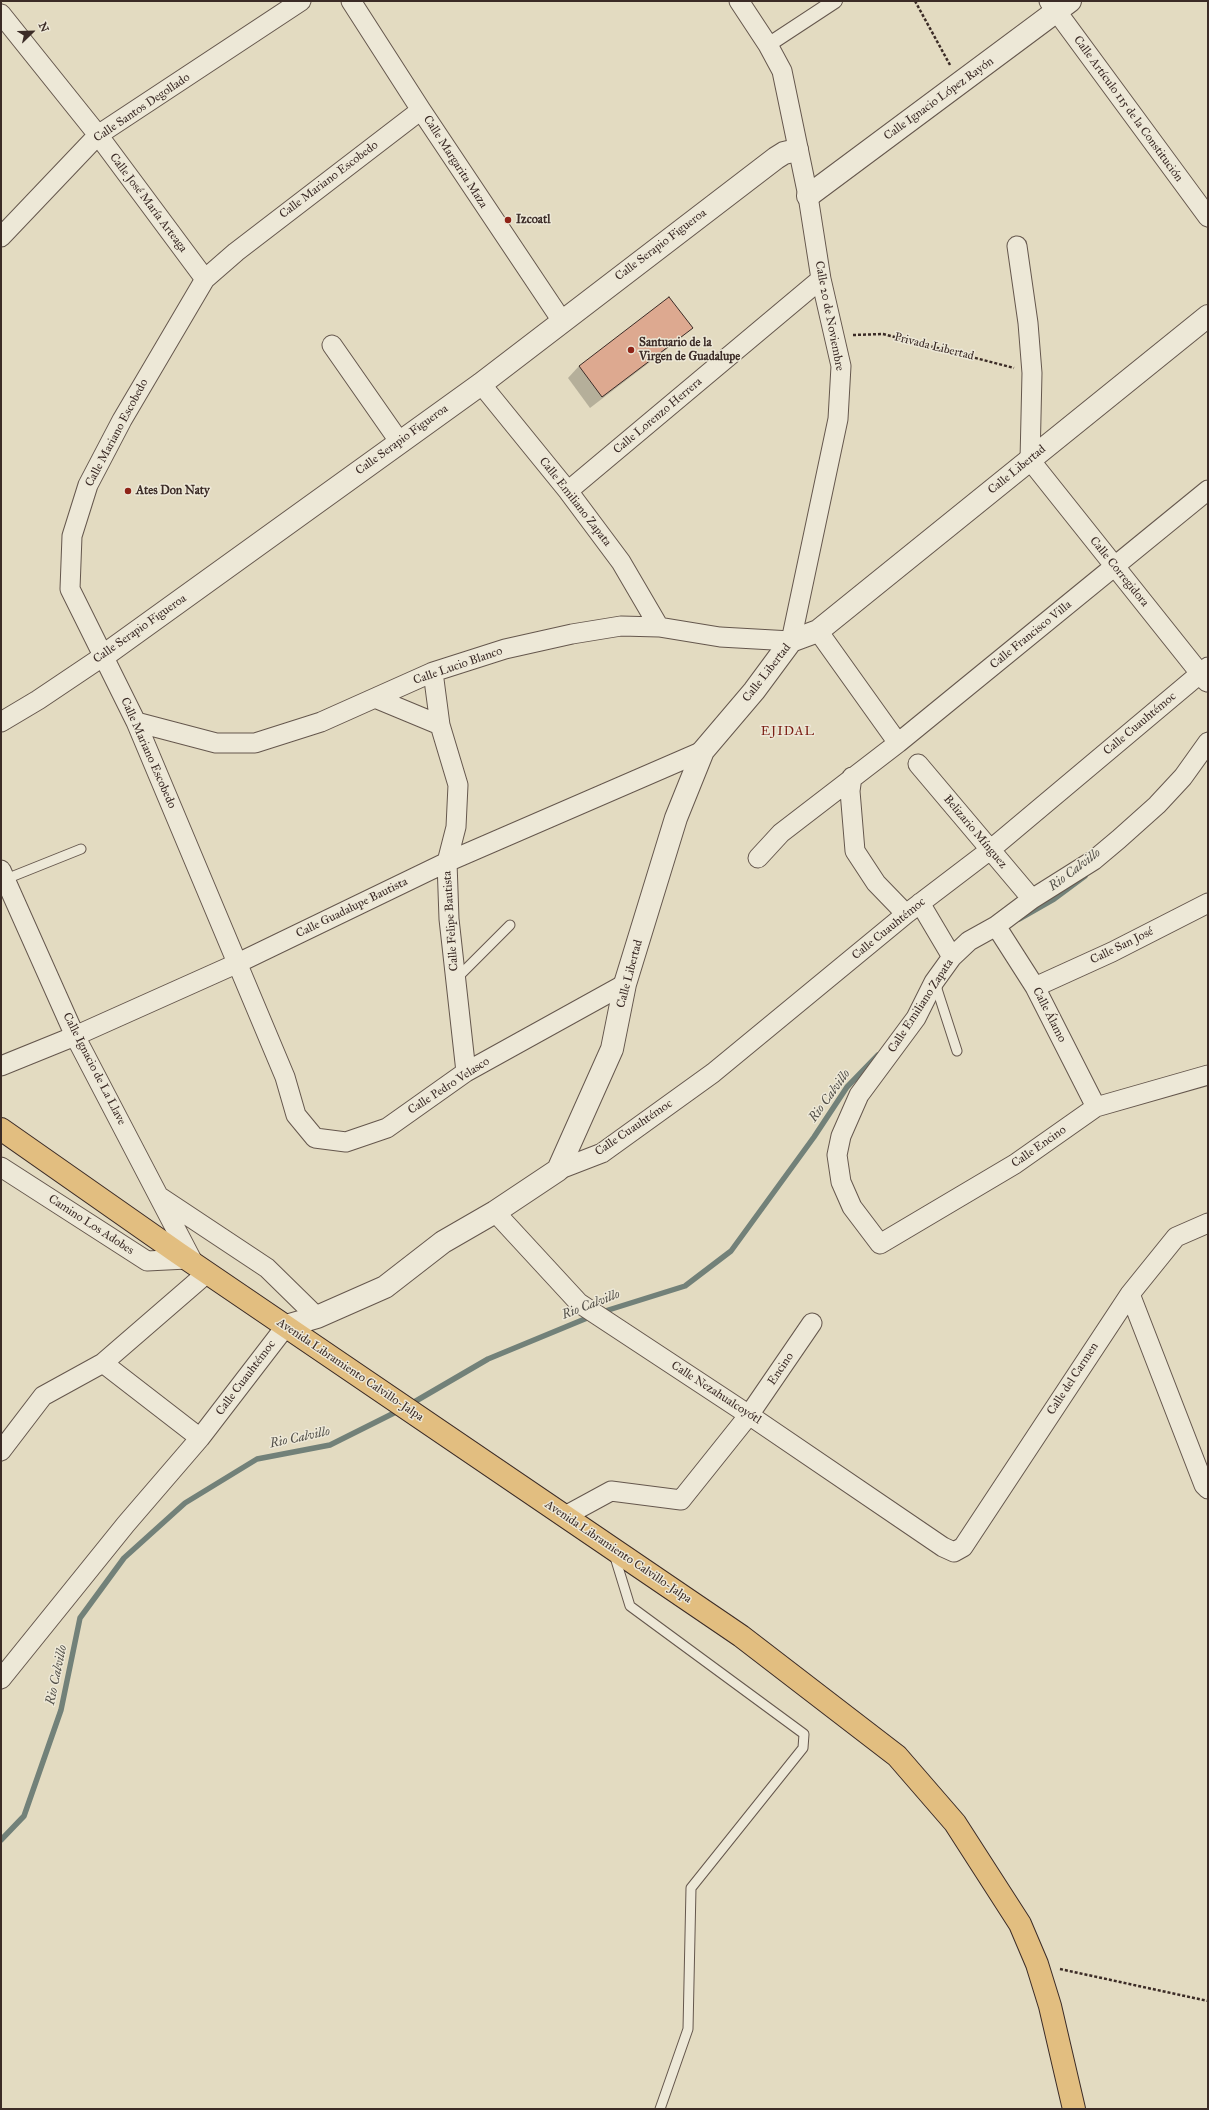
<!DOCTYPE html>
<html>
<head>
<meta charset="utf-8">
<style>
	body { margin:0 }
	#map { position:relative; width:1209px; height:2110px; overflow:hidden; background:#e3dbc1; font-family:"IM FELL Great Primer",serif }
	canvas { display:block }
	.frame { position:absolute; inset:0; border:2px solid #3b2b26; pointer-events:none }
	.north { position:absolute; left:12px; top:12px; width:40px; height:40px; -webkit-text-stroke:3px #ede8d7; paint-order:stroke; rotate:67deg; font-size:11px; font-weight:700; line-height:16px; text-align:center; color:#3b2b26 }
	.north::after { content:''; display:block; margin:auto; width:14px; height:18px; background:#3b2b26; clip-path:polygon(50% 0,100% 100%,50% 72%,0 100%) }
</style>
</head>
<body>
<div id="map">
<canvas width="1209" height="2110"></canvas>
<div class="frame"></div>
<div class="north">N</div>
</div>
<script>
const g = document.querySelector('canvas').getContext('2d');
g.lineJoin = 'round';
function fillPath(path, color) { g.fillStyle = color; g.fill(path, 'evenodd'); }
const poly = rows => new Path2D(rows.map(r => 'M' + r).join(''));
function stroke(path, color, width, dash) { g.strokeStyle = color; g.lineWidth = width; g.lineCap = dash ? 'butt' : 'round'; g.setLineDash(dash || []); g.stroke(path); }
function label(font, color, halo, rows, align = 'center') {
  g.font = font + ' "IM FELL Great Primer",serif'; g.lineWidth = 3; g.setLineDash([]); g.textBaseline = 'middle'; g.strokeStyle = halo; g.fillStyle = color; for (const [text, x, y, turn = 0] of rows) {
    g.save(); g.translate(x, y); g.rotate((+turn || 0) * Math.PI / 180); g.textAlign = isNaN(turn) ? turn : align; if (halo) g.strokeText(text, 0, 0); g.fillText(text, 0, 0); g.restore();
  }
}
fillPath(poly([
	[691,328,680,339,590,408,568,378,579,366]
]), '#0003');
stroke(poly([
	[1019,919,1054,899,1085,876],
	[602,1312,685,1286,731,1251,814,1137,847,1087,878,1055],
	[409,1405,488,1359,592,1316],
	[1,1840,24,1816,61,1710,80,1618,124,1558,185,1503,257,1459,330,1445,400,1410]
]), '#728179', 5.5);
const building = poly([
	[669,297,693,328,602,397,579,366,669,297]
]);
fillPath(building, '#dda990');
stroke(building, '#3b2b26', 1);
const service = poly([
	[6,879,81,849],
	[457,978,510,925],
	[935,983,957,1051],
	[614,1554,630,1606,804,1734,803,1748,691,1888,688,2029,660,2109]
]);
const pedestrian = poly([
	[768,45,835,1]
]);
const minor = poly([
	[351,1,421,110,562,321],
	[1049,1,1208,217],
	[1,14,98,135,205,279],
	[421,110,236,252,205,279,122,420,88,485,72,536,70,589,136,722,285,1077,296,1115,315,1138,346,1142,387,1128,466,1072,625,984],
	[1,237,98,135,301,1],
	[1017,246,1028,323,1032,373,1030,460,1207,682],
	[332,345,399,441],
	[481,384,568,491,621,562,659,627],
	[568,491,821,279],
	[818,631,898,743],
	[433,672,440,725,458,785,456,827,447,862,449,919,466,1072],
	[375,698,440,725],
	[1,722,38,700,102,657],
	[136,722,216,743,255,743,321,722,433,672,505,649,572,634,621,626,659,627,720,637,791,641,838,419,841,366,821,279,808,196,782,71,768,45,739,1],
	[1208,742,1183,777,1157,805,1119,839,1094,860,1032,899,996,926,969,941,952,957,934,982,916,1018,859,1095,841,1136,837,1155,841,1182,852,1207,880,1244,1015,1164,1096,1107,1208,1075],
	[918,764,1032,899],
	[852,777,850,791,855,851,876,883,906,914],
	[758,858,781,833,898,743,1208,490],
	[1,870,75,1036,194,1264],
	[920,903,952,957],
	[996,926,1035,987,1096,1107],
	[1035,987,1112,952,1208,903],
	[1,1066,75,1036,238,963,447,862,703,751],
	[1,1167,147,1261,187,1259],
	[558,1170,602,1153,713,1073,906,914,990,850,1208,667],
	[160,1197,267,1268,317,1317],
	[495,1212,579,1303,749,1415,943,1547,954,1552,963,1547,1130,1294,1176,1237,1208,1223],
	[1130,1294,1204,1485,1208,1489],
	[103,1363,200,1438],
	[1,1451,43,1396,103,1363,207,1273],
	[565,1516,611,1491,681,1500,749,1415,812,1323],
	[1,1679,126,1524,200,1438,286,1326]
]);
const tertiary = poly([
	[808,196,1070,1],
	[102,657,481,384,776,158,784,153,797,150],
	[286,1326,317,1317,385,1287,443,1242,495,1212,558,1170,612,1049,625,984,676,818,703,751,754,691,791,641,818,631,1208,316]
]);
const primary = poly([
	[1,1129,178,1253,741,1636,897,1756,955,1823,1020,1924,1037,1964,1050,2006,1074,2109]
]);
stroke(service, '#65574d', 11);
stroke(pedestrian, '#65574d', 16);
stroke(minor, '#65574d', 21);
stroke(tertiary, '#65574d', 24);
stroke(primary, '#3b2b26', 24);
stroke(poly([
	[915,1,950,65],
	[853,335,883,334,1014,368],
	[1060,1969,1208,2001]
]), '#3b2b26', 2.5, [3, 2]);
stroke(service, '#ede8d7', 9);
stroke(pedestrian, '#ede8d7', 14);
stroke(minor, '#ede8d7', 19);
stroke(tertiary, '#ede8d7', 22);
stroke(primary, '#e2be80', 22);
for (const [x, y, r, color] of [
	[508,220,4,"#8f2418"],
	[631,350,4,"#8f2418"],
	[128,491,4,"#8f2418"]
]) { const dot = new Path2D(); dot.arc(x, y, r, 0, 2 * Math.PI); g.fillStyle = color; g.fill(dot); stroke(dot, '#ede8d7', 1.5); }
label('12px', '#3b2b26', '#ede8d7', [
	["Calle Ignacio López Rayón",939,99,-36],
	["Calle Santos Degollado",142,108,-34],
	["Calle Artículo 115 de la Constitución",1128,109,54],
	["Calle Margarita Maza",455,162,57],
	["Calle Mariano Escobedo",329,180,-37],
	["Calle José María Arteaga",148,203,53],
	["Calle Serapio Figueroa",661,245,-37],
	["Calle 20 de Noviembre",829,316,79],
	["Privada Libertad",934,347,14],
	["Calle Lorenzo Herrera",658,416,-40],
	["Calle Mariano Escobedo",117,433,-62],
	["Calle Serapio Figueroa",402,440,-36],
	["Calle Libertad",1017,470,-39],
	["Calle Emiliano Zapata",575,502,52],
	["Calle Corregidora",1119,572,51],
	["Calle Serapio Figueroa",140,629,-35],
	["Calle Francisco Villa",1031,635,-39],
	["Calle Lucio Blanco",458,666,-19],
	["Calle Libertad",767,673,-52],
	["Calle Cuauhtémoc",1140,724,-40],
	["Calle Mariano Escobedo",148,753,66],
	["Belizario Mínguez",975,832,50],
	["Calle Guadalupe Bautista",352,908,-26],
	["Calle Felipe Bautista",451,921,-94],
	["Calle Cuauhtémoc",889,929,-39],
	["Calle San José",1122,946,-26],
	["Calle Libertad",630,974,-75],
	["Calle Emiliano Zapata",921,1006,-57],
	["Calle Álamo",1049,1015,63],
	["Calle Ignacio de La Llave",94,1069,63],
	["Calle Pedro Velasco",449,1086,-33],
	["Calle Cuauhtémoc",634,1128,-34],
	["Calle Encino",1039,1147,-35],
	["Camino Los Adobes",91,1225,33],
	["Encino",781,1369,-56],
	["Avenida Libramiento Calvillo-Jalpa",350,1370,34],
	["Calle Cuauhtémoc",246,1378,-53],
	["Calle del Carmen",1073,1379,-57],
	["Calle Nezahualcoyótl",716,1393,33],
	["Avenida Libramiento Calvillo-Jalpa",618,1552,34]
]);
label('bold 12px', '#3b2b26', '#ede8d7', [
	["Izcoatl",516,220],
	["Santuario de la",639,343],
	["Virgen de Guadalupe",639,357],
	["Ates Don Naty",136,491]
], 'left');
g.letterSpacing = '1px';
label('13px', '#7a1f14', '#ede8d7', [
	["EJIDAL",788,732]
]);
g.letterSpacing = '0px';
label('italic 13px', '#524f48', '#ede8d7', [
	["Rio Calvillo",1075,870,-37],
	["Rio Calvillo",830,1096,-54],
	["Rio Calvillo",591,1305,-21],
	["Rio Calvillo",300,1438,-12],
	["Rio Calvillo",57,1675,-78]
]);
</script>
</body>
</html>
